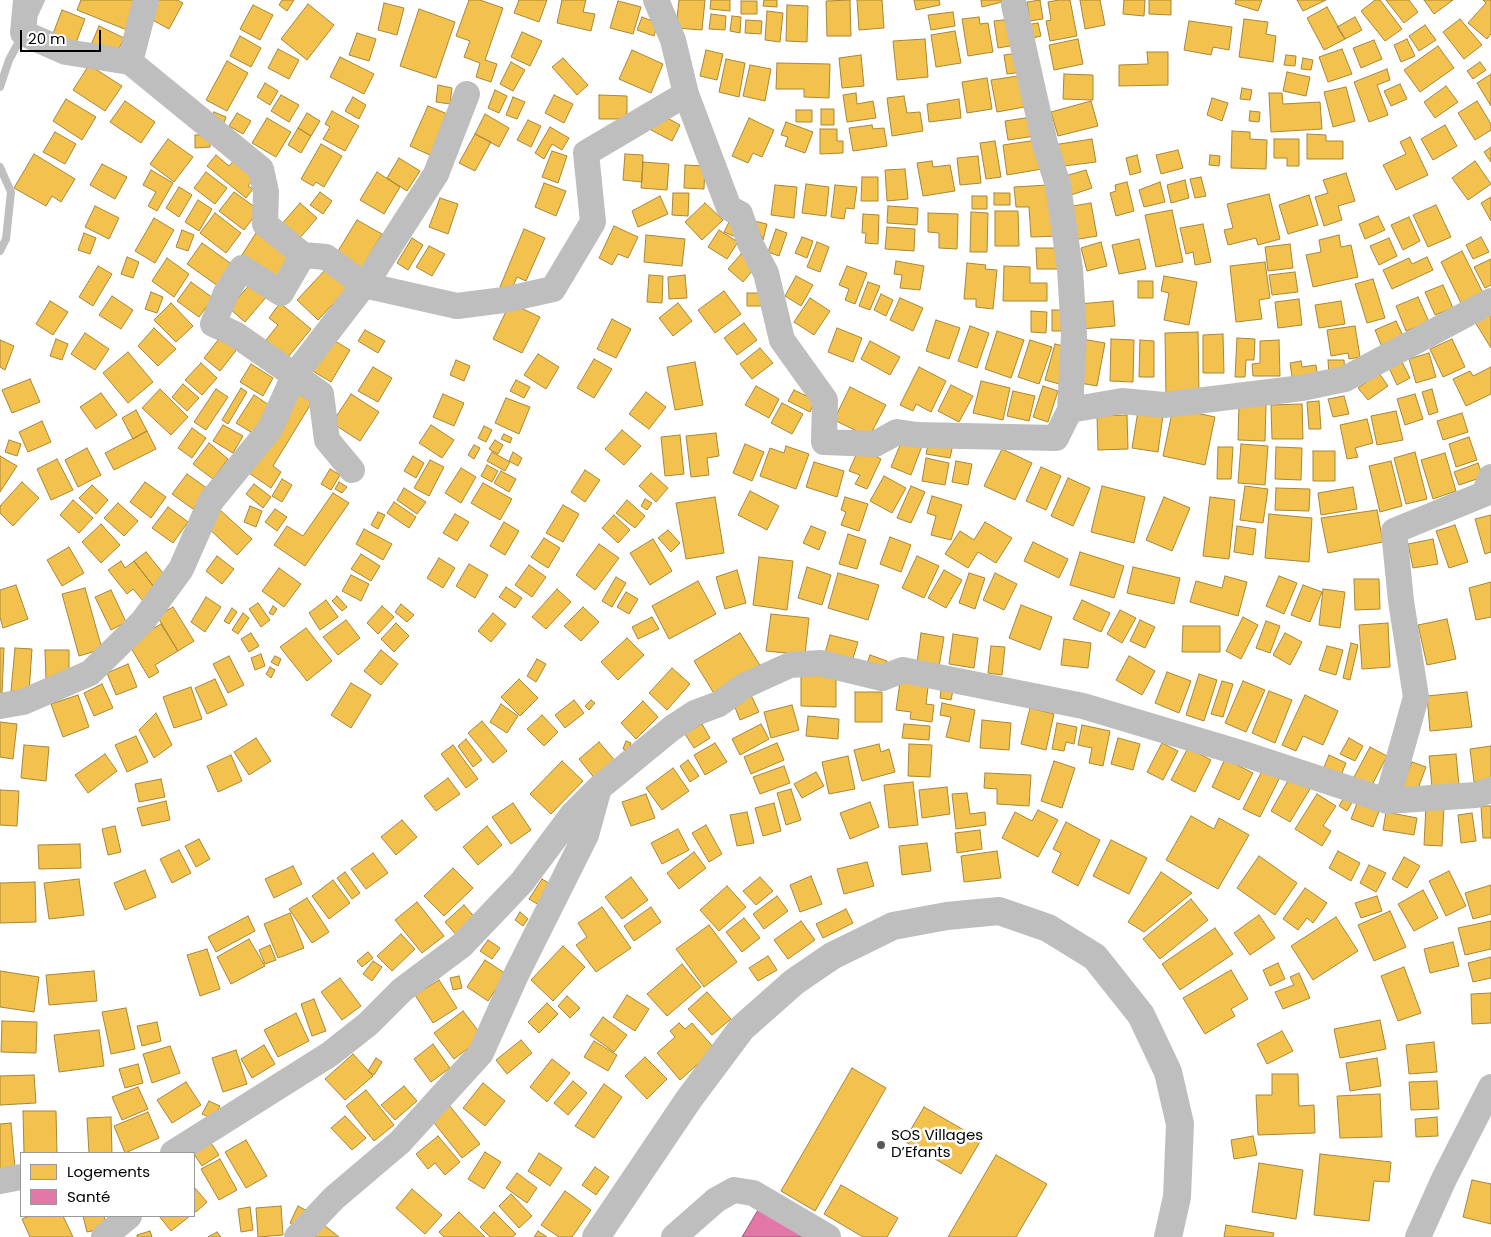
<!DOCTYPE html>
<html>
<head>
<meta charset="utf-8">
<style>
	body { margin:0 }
	#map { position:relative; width:1491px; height:1237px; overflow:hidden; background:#fff; font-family:Poppins,sans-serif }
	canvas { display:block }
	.legend { position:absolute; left:20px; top:1152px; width:175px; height:65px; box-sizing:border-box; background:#fff; border:1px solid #999; margin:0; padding:6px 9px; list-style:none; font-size:15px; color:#000 }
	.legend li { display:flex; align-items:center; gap:10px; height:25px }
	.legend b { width:25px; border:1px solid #999 }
	.scale { position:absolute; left:20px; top:30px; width:81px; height:22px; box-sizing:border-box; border:2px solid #000; border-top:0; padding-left:6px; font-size:15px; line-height:18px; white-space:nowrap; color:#000; -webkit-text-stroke:4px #fff; paint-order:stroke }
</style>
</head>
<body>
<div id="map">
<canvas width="1491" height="1237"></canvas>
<ul class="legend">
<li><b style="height:14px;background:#f2c14e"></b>Logements</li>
<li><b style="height:14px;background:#e377a8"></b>Santé</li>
</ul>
<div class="scale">20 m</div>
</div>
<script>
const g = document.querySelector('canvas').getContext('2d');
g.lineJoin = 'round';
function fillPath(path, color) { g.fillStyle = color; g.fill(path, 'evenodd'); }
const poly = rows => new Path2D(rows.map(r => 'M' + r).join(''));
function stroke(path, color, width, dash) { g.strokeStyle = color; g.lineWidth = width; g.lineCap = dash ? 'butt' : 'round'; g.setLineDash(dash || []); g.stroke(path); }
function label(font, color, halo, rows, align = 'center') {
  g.font = font + ' Poppins,sans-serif'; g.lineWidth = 5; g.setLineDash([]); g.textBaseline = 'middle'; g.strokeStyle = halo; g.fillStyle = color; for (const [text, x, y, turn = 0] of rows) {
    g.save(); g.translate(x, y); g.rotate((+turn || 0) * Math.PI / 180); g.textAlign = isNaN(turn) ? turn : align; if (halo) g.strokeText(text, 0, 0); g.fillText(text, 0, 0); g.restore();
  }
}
const homes = poly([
	[81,0,139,0,127,30,77,10,81,0],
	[156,0,177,0,183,3,169,29,147,17,156,0],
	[282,0,294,0,287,11,279,5,282,0],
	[469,0,480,0,503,8,485,60,497,64,491,82,476,77,480,63,464,57,470,41,456,36,469,0],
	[519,0,547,0,539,22,514,13,519,0],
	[562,0,586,0,583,12,595,14,591,31,557,23,562,0],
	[679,0,705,0,702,30,676,28,679,0],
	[711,0,730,0,730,11,710,9,711,0],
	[764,0,777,0,777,7,763,6,764,0],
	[850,0,851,36,827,36,826,1,850,0],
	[857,0,882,0,884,28,859,30,857,0],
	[914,0,939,0,940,5,916,10,914,0],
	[981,0,1010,0,982,7,981,0],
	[1040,0,1043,19,1030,21,1027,2,1040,0],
	[1059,0,1070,0,1077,36,1050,41,1046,21,1051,20,1048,2,1059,0],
	[1080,0,1100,0,1105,25,1085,29,1080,0],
	[1124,0,1145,0,1144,16,1123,14,1124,0],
	[1149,0,1171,0,1171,15,1149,14,1149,0],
	[1236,0,1262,0,1258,11,1235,4,1236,0],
	[1297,0,1326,0,1303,11,1297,0],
	[1375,0,1380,0,1402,29,1385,41,1361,11,1375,0],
	[1386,0,1409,0,1418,12,1404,23,1386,0],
	[1424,0,1453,0,1434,14,1424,0],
	[1483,0,1491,0,1491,34,1487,39,1468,23,1486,3,1483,0],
	[618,1,641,7,633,34,610,28,618,1],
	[741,1,757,1,757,14,741,14,741,1],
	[384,3,404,8,397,35,378,30,384,3],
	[308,4,334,25,307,60,281,39,308,4],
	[253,5,273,15,260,40,240,29,253,5],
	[787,5,808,6,807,42,786,41,787,5],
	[1327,7,1345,39,1324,50,1307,18,1327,7],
	[419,9,455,22,436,78,400,66,419,9],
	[62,10,85,19,74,48,51,39,62,10],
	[767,11,783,13,780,42,765,40,767,11],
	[953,12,955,26,931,30,928,15,953,12],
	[711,14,726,16,725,30,709,29,711,14],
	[732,16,741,17,740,33,730,31,732,16],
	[642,17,658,23,654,36,637,30,642,17],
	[979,17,980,24,988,23,993,52,968,56,962,19,979,17],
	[1355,17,1362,30,1345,39,1337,27,1355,17],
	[1012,19,1016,45,998,48,994,21,1012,19],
	[1244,19,1268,22,1266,34,1276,36,1273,62,1239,57,1244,19],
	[1460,19,1482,45,1464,59,1443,32,1460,19],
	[746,20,762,21,761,34,745,33,746,20],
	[1189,21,1232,27,1229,50,1213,47,1211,55,1184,50,1189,21],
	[1038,23,1041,36,1029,39,1026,25,1038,23],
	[1425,25,1436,40,1419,51,1409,36,1425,25],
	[99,26,124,38,115,57,91,45,99,26],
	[955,31,961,63,936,67,931,35,955,31],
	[522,32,542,41,530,66,511,57,522,32],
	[357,33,376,39,369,61,349,55,357,33],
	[240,36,261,48,251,67,230,56,240,36],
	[925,39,928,77,897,80,893,41,925,39],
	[1078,39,1083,64,1054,70,1049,45,1078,39],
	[1407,39,1415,56,1401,62,1394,45,1407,39],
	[1374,40,1382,59,1361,68,1353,48,1374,40],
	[1438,46,1454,68,1420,92,1404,70,1438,46],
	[278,49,299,60,289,79,268,68,278,49],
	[1342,49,1352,74,1328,82,1319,57,1342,49],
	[632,50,663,64,651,93,619,79,632,50],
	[706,50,723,54,717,80,700,76,706,50],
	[1147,52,1168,52,1168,85,1119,86,1119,65,1148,64,1147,52],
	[1020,53,1023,72,1007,74,1004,55,1020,53],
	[861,55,864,86,842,88,839,58,861,55],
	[1286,55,1296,56,1295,66,1284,65,1286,55],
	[340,57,374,74,364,94,330,77,340,57],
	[563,58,588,85,577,95,552,67,563,58],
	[1303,58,1313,60,1311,70,1301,69,1303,58],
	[726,59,745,63,739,97,719,92,726,59],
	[227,61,248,73,227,111,206,100,227,61],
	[511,62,525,70,513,91,500,84,511,62],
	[1480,62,1486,70,1473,79,1467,71,1480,62],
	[777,63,830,64,829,98,804,97,804,89,776,89,777,63],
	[89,65,122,86,105,111,73,90,89,65],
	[750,65,771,69,765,101,743,96,750,65],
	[1387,69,1390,80,1377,85,1388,115,1369,122,1354,82,1387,69],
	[1287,72,1310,77,1306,96,1283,91,1287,72],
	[1064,74,1093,75,1093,100,1063,99,1064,74],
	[1491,74,1491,106,1477,83,1491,74],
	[1025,75,1030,106,997,112,991,80,1025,75],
	[987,78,992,109,967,113,962,82,987,78],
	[265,83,278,91,270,105,257,97,265,83],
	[1400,84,1407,99,1391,106,1384,91,1400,84],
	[438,85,452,88,450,104,436,102,438,85],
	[1446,86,1458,102,1435,118,1424,102,1446,86],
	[1346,87,1355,121,1333,127,1324,92,1346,87],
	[1242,88,1252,90,1250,100,1240,99,1242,88],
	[495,90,507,96,499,113,488,108,495,90],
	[856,93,857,104,873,101,876,118,847,122,843,95,856,93],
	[1269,93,1282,93,1283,104,1320,102,1322,129,1271,132,1269,93],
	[281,95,299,105,289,122,271,111,281,95],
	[554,95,573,104,564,123,545,113,554,95],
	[599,95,627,96,627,119,599,119,599,95],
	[904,96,907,113,920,112,923,131,892,136,887,98,904,96],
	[353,97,366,105,359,119,345,111,353,97],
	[513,97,525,102,517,119,506,115,513,97],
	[1212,98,1228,103,1222,121,1207,115,1212,98],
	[66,99,96,117,82,140,53,121,66,99],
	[959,99,961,118,929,122,927,104,959,99],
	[125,101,155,122,141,143,110,122,125,101],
	[1091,101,1098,126,1058,136,1051,112,1091,101],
	[1477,101,1491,124,1491,130,1475,140,1458,113,1477,101],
	[428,106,450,115,432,156,410,146,428,106],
	[821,109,834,109,834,125,821,125,821,109],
	[796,110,812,110,812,122,796,122,796,110],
	[332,111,359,126,345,151,323,139,330,127,325,124,332,111],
	[1250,111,1260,112,1259,122,1249,121,1250,111],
	[214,112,226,117,223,125,211,120,214,112],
	[237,113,251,121,243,134,229,126,237,113],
	[307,113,320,121,311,136,298,128,307,113],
	[485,114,509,128,499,147,475,134,485,114],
	[660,114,680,125,672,141,651,130,660,114],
	[1032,117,1035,136,1008,140,1005,121,1032,117],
	[267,118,291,132,276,157,252,143,267,118],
	[749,118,774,130,762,157,753,153,748,163,732,156,749,118],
	[528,120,541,126,531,147,517,140,528,120],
	[786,122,813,132,805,153,785,146,788,137,781,135,786,122],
	[872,125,873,129,884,128,887,146,853,151,849,128,872,125],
	[1445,125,1457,146,1433,160,1421,139,1445,125],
	[550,127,569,138,562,150,552,144,544,159,535,153,550,127],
	[298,128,311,136,301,153,288,145,298,128],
	[820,129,837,129,837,141,843,141,843,153,820,154,820,129],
	[1232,131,1250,132,1250,139,1267,140,1266,169,1231,168,1232,131],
	[55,132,76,144,65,164,43,152,55,132],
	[475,134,491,142,475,171,459,163,475,134],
	[1307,134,1326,135,1326,141,1343,141,1343,159,1307,159,1307,134],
	[195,135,210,135,210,147,195,148,195,135],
	[1410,137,1428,175,1396,190,1383,165,1406,154,1400,142,1410,137],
	[168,139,193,157,174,182,150,164,168,139],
	[1092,139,1096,162,1056,167,1053,145,1092,139],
	[1274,139,1299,139,1299,166,1287,166,1287,158,1274,158,1274,139],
	[1037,140,1042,169,1007,175,1003,145,1037,140],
	[995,141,1001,177,986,179,980,143,995,141],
	[321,144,342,156,324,187,316,182,313,186,301,179,321,144],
	[1491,147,1491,162,1484,152,1491,147],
	[1178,150,1183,168,1161,174,1156,155,1178,150],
	[552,151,567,156,558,183,542,177,552,151],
	[34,154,75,179,61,202,52,196,46,206,14,188,34,154],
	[625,154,643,155,642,182,623,180,625,154],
	[216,155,229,166,235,159,256,176,248,186,253,189,246,198,207,166,216,155],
	[1137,155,1141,172,1130,175,1126,158,1137,155],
	[1210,155,1220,156,1219,166,1209,165,1210,155],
	[978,156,981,183,960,185,957,158,978,156],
	[399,158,420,171,407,191,387,178,399,158],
	[932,161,933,167,950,165,955,191,923,196,917,163,932,161],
	[1475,161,1491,184,1468,200,1452,178,1475,161],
	[643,162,669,164,667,190,641,188,643,162],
	[102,164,127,177,115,199,90,185,102,164],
	[685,165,705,166,704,189,684,188,685,165],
	[905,169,908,199,887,201,885,170,905,169],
	[151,170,173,183,157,211,148,206,156,192,143,185,151,170],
	[1086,170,1092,188,1071,195,1065,176,1086,170],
	[206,172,227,188,215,204,194,188,206,172],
	[377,172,400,187,384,214,360,200,377,172],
	[1346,173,1355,201,1338,206,1342,220,1324,226,1315,197,1328,193,1323,180,1346,173],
	[862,177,878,177,878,201,861,201,862,177],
	[1201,177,1206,196,1195,198,1190,179,1201,177],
	[1185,180,1189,198,1171,203,1167,185,1185,180],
	[1127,182,1134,211,1116,216,1110,193,1116,191,1115,185,1127,182],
	[1160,182,1165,202,1144,207,1139,190,1160,182],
	[544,183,566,191,556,216,535,207,544,183],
	[806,184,829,187,826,216,802,213,806,184],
	[775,185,797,187,794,218,771,215,775,185],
	[835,185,857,187,854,209,846,208,844,219,831,217,835,185],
	[1048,185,1060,236,1031,237,1029,207,1016,207,1014,187,1048,185],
	[179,187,192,195,179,217,166,208,179,187],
	[234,192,259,210,244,230,219,211,234,192],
	[320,192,332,201,323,214,310,205,320,192],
	[673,193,689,193,688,216,672,215,673,193],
	[994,193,1010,193,1010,205,994,205,994,193],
	[1269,194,1280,239,1258,245,1256,238,1228,245,1224,230,1233,228,1227,204,1269,194],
	[1309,195,1318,225,1288,234,1279,205,1309,195],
	[660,196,668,214,638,227,632,211,660,196],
	[972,196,987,196,987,209,972,209,972,196],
	[1491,197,1491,221,1481,203,1491,197],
	[440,198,458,204,448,234,429,227,440,198],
	[198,200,212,209,199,231,185,222,198,200],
	[300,203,317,218,298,240,281,225,300,203],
	[705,203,723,220,702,240,685,222,705,203],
	[1091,203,1097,236,1073,240,1067,207,1091,203],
	[1436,205,1451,237,1428,247,1413,215,1436,205],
	[95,206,119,218,109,239,85,227,95,206],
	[888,206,918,208,917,225,887,223,888,206],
	[1172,210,1183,262,1156,267,1145,215,1172,210],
	[995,211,1018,211,1019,246,995,246,995,211],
	[971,212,988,213,987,252,970,252,971,212],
	[215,213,241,233,226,253,200,233,215,213],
	[928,213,958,214,957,249,939,248,939,233,928,232,928,213],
	[863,214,879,215,878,244,865,243,866,233,862,233,863,214],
	[1378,216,1385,230,1365,239,1359,224,1378,216],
	[1409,217,1420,241,1403,250,1391,225,1409,217],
	[154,218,174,230,155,263,135,251,154,218],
	[357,220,382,234,360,271,335,256,357,220],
	[730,220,736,237,724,232,730,220],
	[754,221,767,224,763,240,754,221],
	[1203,224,1211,262,1195,265,1193,252,1186,254,1180,228,1203,224],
	[614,226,638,237,628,258,618,254,612,265,599,258,614,226],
	[887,227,915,229,914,251,885,249,887,227],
	[524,229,545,238,526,281,517,277,511,291,500,287,524,229],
	[776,229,787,233,779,256,768,252,776,229],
	[182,230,194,235,188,251,176,247,182,230],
	[719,230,738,242,727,259,708,247,719,230],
	[84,233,96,238,90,254,78,250,84,233],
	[256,233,291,256,274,281,240,258,256,233],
	[646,235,685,239,682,266,644,262,646,235],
	[1339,235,1341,247,1351,245,1358,277,1313,287,1306,255,1321,252,1319,240,1339,235],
	[802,237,813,241,807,258,795,253,802,237],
	[1481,237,1489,252,1473,259,1466,245,1481,237],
	[412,238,423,245,408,270,397,263,412,238],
	[1389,238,1397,256,1379,265,1370,246,1389,238],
	[1139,239,1146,269,1119,274,1112,245,1139,239],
	[817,242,829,247,820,272,807,267,817,242],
	[1101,242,1107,266,1087,271,1081,248,1101,242],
	[202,243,233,265,218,286,187,264,202,243],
	[1290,244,1293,268,1268,271,1265,247,1290,244],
	[429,246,445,254,432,276,416,267,429,246],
	[1036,248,1062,248,1062,269,1037,269,1036,248],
	[1462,251,1485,297,1463,307,1441,262,1462,251],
	[741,254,756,266,743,282,728,269,741,254],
	[127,257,139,262,133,278,121,274,127,257],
	[1427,257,1433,270,1392,289,1383,270,1409,258,1412,264,1427,257],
	[167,258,189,274,174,297,152,281,167,258],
	[1491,259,1491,285,1485,288,1474,267,1491,259],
	[896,261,924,266,920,290,900,288,902,275,894,274,896,261],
	[1265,262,1270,298,1259,300,1262,319,1236,322,1230,266,1265,262],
	[967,263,986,265,985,269,997,270,993,309,976,307,976,299,964,299,967,263],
	[98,266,112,274,93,306,79,297,98,266],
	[847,266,867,273,855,304,845,300,849,289,839,285,847,266],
	[1004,266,1030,267,1030,283,1047,283,1047,301,1003,301,1004,266],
	[327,268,348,288,318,320,297,300,327,268],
	[1295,272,1298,292,1272,295,1269,275,1295,272],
	[649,275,663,276,662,303,647,302,649,275],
	[685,275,687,298,669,299,668,277,685,275],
	[796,276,813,285,801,306,785,296,796,276],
	[1164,276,1197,282,1189,325,1164,320,1169,293,1161,291,1164,276],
	[1373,279,1385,318,1367,323,1355,284,1373,279],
	[253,281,268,295,245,322,229,308,253,281],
	[1138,281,1153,281,1153,298,1138,298,1138,281],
	[191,282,213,298,199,317,177,301,191,282],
	[868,282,880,286,870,310,859,306,868,282],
	[1443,285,1453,308,1435,315,1425,292,1443,285],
	[724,291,741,314,715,333,698,310,724,291],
	[151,292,163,297,157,313,145,309,151,292],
	[747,293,762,293,763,306,747,306,747,293],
	[881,294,893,300,886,316,874,310,881,294],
	[112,296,133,310,121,329,99,315,112,296],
	[1418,297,1429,322,1406,331,1396,306,1418,297],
	[810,298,830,311,814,335,794,322,810,298],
	[900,298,923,308,913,331,890,320,900,298],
	[1299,299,1302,325,1278,328,1275,302,1299,299],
	[50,301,68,312,53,335,36,324,50,301],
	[1113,301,1115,326,1082,329,1079,304,1113,301],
	[1341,301,1345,324,1319,328,1315,305,1341,301],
	[171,303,193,326,176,342,154,320,171,303],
	[280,303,311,329,284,362,262,345,278,325,269,318,280,303],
	[510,303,540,317,522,353,493,339,510,303],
	[678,303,692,321,673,336,659,318,678,303],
	[1052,310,1067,310,1068,331,1052,331,1052,310],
	[1031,311,1047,312,1046,333,1031,332,1031,311],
	[1491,312,1491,348,1475,322,1491,312],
	[612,319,631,329,616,358,597,349,612,319],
	[936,320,960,328,949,359,926,351,936,320],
	[1396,321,1404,338,1382,347,1375,330,1396,321],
	[744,323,757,340,737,355,724,338,744,323],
	[970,326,989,333,977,368,958,361,970,326],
	[1355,326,1360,357,1349,359,1348,353,1331,356,1327,330,1355,326],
	[154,328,176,349,158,366,138,346,154,328],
	[837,328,862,338,853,362,828,352,837,328],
	[365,330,385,341,378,353,358,341,365,330],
	[997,331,1024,340,1011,378,985,369,997,331],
	[1198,332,1199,394,1166,395,1165,333,1198,332],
	[85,333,109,349,95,370,71,354,85,333],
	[1223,334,1224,373,1203,373,1203,335,1223,334],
	[222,335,238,348,220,371,204,358,222,335],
	[330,338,350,350,331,382,311,370,330,338],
	[1237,338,1255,339,1254,360,1246,360,1245,377,1235,377,1237,338],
	[56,339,68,344,62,360,50,356,56,339],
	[1082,339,1105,343,1097,386,1074,382,1082,339],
	[1111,339,1134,340,1133,382,1110,381,1111,339],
	[1452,339,1465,367,1443,377,1430,349,1452,339],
	[0,340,14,346,5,370,0,367,0,340],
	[1030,340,1052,347,1039,384,1018,377,1030,340],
	[1140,340,1154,341,1154,377,1139,377,1140,340],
	[1279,340,1280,376,1253,376,1252,364,1260,363,1260,341,1279,340],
	[870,341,900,357,890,375,861,359,870,341],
	[1055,344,1072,348,1063,385,1045,380,1055,344],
	[760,348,773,363,752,379,740,364,760,348],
	[128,352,153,382,128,403,103,373,128,352],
	[1429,353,1436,377,1416,383,1409,359,1429,353],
	[538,354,559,367,546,389,524,375,538,354],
	[594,359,612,369,594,398,577,388,594,359],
	[456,360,470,366,464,381,450,375,456,360],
	[1328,360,1344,360,1345,374,1329,375,1328,360],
	[1401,360,1410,378,1397,385,1388,366,1401,360],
	[1301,361,1302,367,1316,365,1318,379,1293,383,1290,363,1301,361],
	[695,362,703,405,675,410,667,367,695,362],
	[201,363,217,378,202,395,185,380,201,363],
	[251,364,273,378,263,396,240,382,251,364],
	[373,367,392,378,378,402,358,391,373,367],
	[919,367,946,381,931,412,916,404,913,411,900,405,919,367],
	[1491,367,1491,394,1466,406,1453,379,1470,371,1473,376,1491,367],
	[1379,373,1388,386,1368,400,1358,388,1379,373],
	[30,379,40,402,12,413,2,390,30,379],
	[516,380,530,387,524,398,510,391,516,380],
	[981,381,1010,388,1003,420,973,413,981,381],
	[183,384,199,398,187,411,172,397,183,384],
	[951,385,973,396,959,422,938,411,951,385],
	[756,386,779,399,769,418,745,405,756,386],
	[1043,386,1058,391,1048,422,1033,417,1043,386],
	[850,387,886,405,869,437,834,420,850,387],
	[241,388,247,392,228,424,222,420,241,388],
	[160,389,188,417,171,435,142,408,160,389],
	[216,389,228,397,206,430,194,422,216,389],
	[1432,389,1438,412,1429,415,1422,392,1432,389],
	[794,390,815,400,810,412,788,401,794,390],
	[1013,391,1035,396,1029,421,1007,416,1013,391],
	[646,392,666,407,649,429,629,414,646,392],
	[101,393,117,415,96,429,80,407,101,393],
	[297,393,312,402,273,466,281,472,271,488,249,473,297,393],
	[351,394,379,412,360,441,332,423,351,394],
	[443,394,464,403,454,426,433,417,443,394],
	[1415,394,1423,419,1405,425,1397,399,1415,394],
	[254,395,272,407,254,434,236,423,254,395],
	[1344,396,1349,414,1333,417,1328,399,1344,396],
	[506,398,530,407,519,434,495,423,506,398],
	[1319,401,1321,429,1309,429,1307,402,1319,401],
	[782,403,803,414,792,434,771,423,782,403],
	[1239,403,1266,405,1265,441,1238,440,1239,403],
	[1302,404,1303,439,1272,439,1271,405,1302,404],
	[1173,408,1215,417,1205,465,1163,456,1173,408],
	[136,410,147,431,133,439,122,418,136,410],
	[1138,411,1163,415,1158,452,1132,448,1138,411],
	[1396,411,1403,440,1377,445,1371,416,1396,411],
	[1462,413,1468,432,1443,440,1437,421,1462,413],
	[1127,415,1128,449,1098,450,1097,416,1127,415],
	[1367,419,1373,443,1355,448,1358,457,1347,459,1340,425,1367,419],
	[42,421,51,442,28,452,19,432,42,421],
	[223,425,243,436,233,453,213,441,223,425],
	[431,425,454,440,442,458,419,443,431,425],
	[484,426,492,430,486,442,478,438,484,426],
	[192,428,206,438,192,458,178,448,192,428],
	[622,430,641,446,624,465,605,449,622,430],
	[147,431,156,449,114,470,105,453,147,431],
	[716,433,719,456,707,458,709,475,691,477,686,436,716,433],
	[504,434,512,438,510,443,501,439,504,434],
	[680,435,684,474,665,476,661,437,680,435],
	[1469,437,1477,460,1456,467,1449,444,1469,437],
	[903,438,922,446,911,475,891,467,903,438],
	[9,440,21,444,17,456,5,452,9,440],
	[495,440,503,445,498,454,489,449,495,440],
	[929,440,953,444,950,458,926,454,929,440],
	[209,443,228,459,213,479,193,464,209,443],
	[745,444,764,452,752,481,733,473,745,444],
	[1241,444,1268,446,1265,485,1238,483,1241,444],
	[474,445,480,448,474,459,468,455,474,445],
	[786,446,809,454,796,489,760,476,770,448,784,453,786,446],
	[1218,447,1233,447,1231,479,1217,479,1218,447],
	[1276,447,1302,448,1301,480,1275,479,1276,447],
	[87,448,101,475,78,487,65,460,87,448],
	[859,448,881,459,867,489,855,484,860,475,849,471,859,448],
	[1002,449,1032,463,1015,500,984,486,1002,449],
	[1313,451,1335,451,1335,481,1313,481,1313,451],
	[492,452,510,462,505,471,487,461,492,452],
	[513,452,522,458,518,466,509,461,513,452],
	[1415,452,1427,499,1406,504,1394,458,1415,452],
	[1445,453,1456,491,1433,499,1421,460,1445,453],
	[0,456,17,466,0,492,0,456],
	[413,456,424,463,416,478,404,471,413,456],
	[926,458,949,463,945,485,922,481,926,458],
	[57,459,73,490,51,500,37,469,57,459],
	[430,460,444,467,429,496,414,488,430,460],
	[956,461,972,464,968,485,952,482,956,461],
	[1391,461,1402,506,1380,512,1369,466,1391,461],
	[814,462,844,471,837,497,806,487,814,462],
	[1478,463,1483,477,1459,485,1454,472,1478,463],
	[487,465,498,471,492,482,481,476,487,465],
	[1041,467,1061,476,1046,510,1026,501,1041,467],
	[461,468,476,477,461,503,445,493,461,468],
	[330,469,340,475,331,490,321,484,330,469],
	[585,470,600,480,585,502,571,492,585,470],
	[501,471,516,479,509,492,494,483,501,471],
	[651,473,668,488,656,502,639,486,651,473],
	[187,474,208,489,193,509,172,494,187,474],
	[884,476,906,488,892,513,870,501,884,476],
	[1068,478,1090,488,1073,526,1051,516,1068,478],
	[282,479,292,485,282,502,272,496,282,479],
	[22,482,39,498,13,526,0,513,0,506,22,482],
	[145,482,166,497,151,518,130,502,145,482],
	[339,482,347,487,342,493,335,489,339,482],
	[483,483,512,499,500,520,471,503,483,483],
	[254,484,271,497,263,508,246,494,254,484],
	[92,485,108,500,96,514,79,498,92,485],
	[911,486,925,492,911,523,897,518,911,486],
	[1102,486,1145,497,1134,543,1091,532,1102,486],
	[1245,486,1268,489,1263,523,1240,520,1245,486],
	[1353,487,1357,509,1321,515,1318,493,1353,487],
	[404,488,426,502,417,514,397,500,404,488],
	[1276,488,1310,489,1309,511,1275,510,1276,488],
	[750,491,779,506,767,530,738,515,750,491],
	[333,493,349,503,305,566,274,545,287,526,303,536,333,493],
	[932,496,962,505,951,540,931,535,936,516,927,513,932,496],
	[715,497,724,553,686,559,676,503,715,497],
	[845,497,868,504,859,531,841,525,846,512,841,510,845,497],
	[1164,497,1190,508,1172,551,1146,540,1164,497],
	[1210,497,1235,500,1229,559,1203,556,1210,497],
	[645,499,652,503,647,510,641,506,645,499],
	[73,500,93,518,79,533,60,515,73,500],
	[627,500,645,516,635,528,616,513,627,500],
	[394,502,416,517,409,528,387,513,394,502],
	[118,503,138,521,124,536,104,518,118,503],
	[563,505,579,514,563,542,546,533,563,505],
	[250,506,262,511,256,527,244,522,250,506],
	[168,507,188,522,173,543,152,528,168,507],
	[275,509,287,517,277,531,265,522,275,509],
	[220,510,252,539,237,555,206,526,220,510],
	[1377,510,1383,542,1328,553,1321,518,1377,510],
	[378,512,385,515,378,529,371,525,378,512],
	[455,514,469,522,457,541,443,533,455,514],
	[1269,514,1312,518,1309,562,1265,558,1269,514],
	[614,515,630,530,618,543,602,528,614,515],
	[1491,515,1491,552,1485,554,1475,519,1491,515],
	[504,522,519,531,505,555,490,546,504,522],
	[985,522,1012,538,996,563,978,552,968,568,945,554,960,531,974,540,985,522],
	[101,524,120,545,101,563,82,542,101,524],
	[1455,525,1468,562,1449,568,1436,531,1455,525],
	[811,526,826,532,819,550,803,543,811,526],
	[1237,526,1256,529,1253,555,1234,552,1237,526],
	[364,529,392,544,383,560,356,544,364,529],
	[668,530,680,543,671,552,658,538,668,530],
	[848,534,866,540,857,569,839,564,848,534],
	[890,537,911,545,901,572,880,564,890,537],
	[544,538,560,548,548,568,531,557,544,538],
	[653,539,672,571,650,585,630,553,653,539],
	[1433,539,1438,564,1413,568,1408,544,1433,539],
	[1033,542,1068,559,1059,578,1024,561,1033,542],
	[599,544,619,558,595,590,576,575,599,544],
	[69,547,84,573,62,586,47,560,69,547],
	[146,552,167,578,154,587,134,561,146,552],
	[1080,552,1124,566,1114,598,1070,585,1080,552],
	[361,554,380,566,371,581,351,569,361,554],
	[217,556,234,569,222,584,206,571,217,556],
	[917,556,939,566,924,598,902,588,917,556],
	[759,557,793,561,787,610,753,605,759,557],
	[439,558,455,568,443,588,427,578,439,558],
	[121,561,125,568,134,561,157,591,144,602,133,589,127,594,108,570,121,561],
	[469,564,488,575,475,598,456,586,469,564],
	[529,565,546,577,532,597,515,585,529,565],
	[807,567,831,575,822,605,798,598,807,567],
	[1133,567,1180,578,1174,604,1127,593,1133,567],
	[279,568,301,584,284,607,262,591,279,568],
	[737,570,746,603,725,609,716,577,737,570],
	[944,570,962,580,946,608,928,598,944,570],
	[838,573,879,585,868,620,828,608,838,573],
	[969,573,985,578,975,609,959,603,969,573],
	[995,573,1017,584,1004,610,983,600,995,573],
	[351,575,369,584,361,601,342,591,351,575],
	[1225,576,1247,582,1238,616,1190,602,1196,581,1222,588,1225,576],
	[1279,576,1297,583,1284,614,1266,606,1279,576],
	[616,577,626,583,612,607,602,601,616,577],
	[1354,579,1379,579,1380,609,1355,610,1354,579],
	[698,581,716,614,669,639,652,606,698,581],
	[1491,582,1491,617,1476,620,1469,588,1491,582],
	[16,585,28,619,3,628,0,617,0,590,16,585],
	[1303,585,1322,592,1310,622,1291,615,1303,585],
	[506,587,522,598,515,608,499,597,506,587],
	[85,588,102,649,79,656,62,594,85,588],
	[557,589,571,602,546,629,532,617,557,589],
	[1323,589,1345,592,1340,628,1319,625,1323,589],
	[111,590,126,622,111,630,95,597,111,590],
	[626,592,638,599,629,614,617,607,626,592],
	[337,596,347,607,342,611,332,601,337,596],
	[206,597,221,607,205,632,191,622,206,597],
	[326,600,338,617,320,630,309,613,326,600],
	[1082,600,1110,613,1101,632,1073,619,1082,600],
	[258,603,270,620,261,627,249,609,258,603],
	[401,604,414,615,407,622,395,612,401,604],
	[1021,605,1052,617,1040,650,1009,638,1021,605],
	[273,606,277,609,273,615,269,613,273,606],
	[382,606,394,617,378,634,367,623,382,606],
	[173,607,194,641,178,651,157,616,173,607],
	[583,607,599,622,581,641,564,626,583,607],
	[232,608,237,612,229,624,224,621,232,608],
	[1120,610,1136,618,1122,643,1107,634,1120,610],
	[243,613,249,618,238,634,232,630,243,613],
	[493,613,506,624,491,642,478,631,493,613],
	[771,614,809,618,805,655,766,651,771,614],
	[652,617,659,629,638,639,632,627,652,617],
	[1243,617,1258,625,1241,659,1226,651,1243,617],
	[1447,619,1456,659,1427,665,1418,625,1447,619],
	[346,620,360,638,338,655,323,637,346,620],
	[1140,620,1155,627,1145,648,1130,641,1140,620],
	[1266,621,1280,626,1270,653,1256,648,1266,621],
	[396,623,409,636,394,652,381,639,396,623],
	[1388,623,1390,667,1362,669,1359,625,1388,623],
	[161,624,178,651,155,665,159,672,149,678,128,643,161,624],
	[1183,626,1220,626,1220,652,1182,652,1183,626],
	[306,628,332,661,307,681,280,647,306,628],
	[251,633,259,646,249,652,241,639,251,633],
	[740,633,761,667,715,695,694,661,740,633],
	[921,633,944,637,939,667,917,663,921,633],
	[1285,633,1302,642,1290,665,1273,655,1285,633],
	[953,634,978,638,974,668,949,664,953,634],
	[830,635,858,642,851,665,824,657,830,635],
	[627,638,644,655,618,680,601,662,627,638],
	[1064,639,1091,643,1088,668,1061,665,1064,639],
	[1351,643,1358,645,1350,680,1343,678,1351,643],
	[991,646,1005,647,1002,675,988,673,991,646],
	[1327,646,1343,650,1336,675,1319,670,1327,646],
	[0,648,4,648,2,693,0,693,0,648],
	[15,648,32,649,29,692,11,691,15,648],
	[45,650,69,650,69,679,46,679,45,650],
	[381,650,398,664,381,685,364,671,381,650],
	[261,654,265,666,255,670,251,658,261,654],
	[870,655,887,661,882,674,865,669,870,655],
	[229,656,244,685,228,693,213,664,229,656],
	[275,656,281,659,278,666,271,662,275,656],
	[1129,656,1155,671,1142,695,1116,680,1129,656],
	[537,659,546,664,536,682,527,676,537,659],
	[128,664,137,687,116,695,107,673,128,664],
	[270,667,275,670,271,678,266,674,270,667],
	[672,668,690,684,667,710,649,693,672,668],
	[801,669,836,669,836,707,801,706,801,669],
	[1167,672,1191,681,1179,713,1155,703,1167,672],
	[1199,674,1217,680,1204,721,1186,715,1199,674],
	[901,675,929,679,926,704,934,705,932,722,910,719,911,712,896,710,901,675],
	[215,679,227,705,207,714,195,688,215,679],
	[519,679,538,698,520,716,501,697,519,679],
	[1222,681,1233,684,1223,717,1211,714,1222,681],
	[1243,681,1265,690,1246,732,1225,723,1243,681],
	[351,683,371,695,351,728,331,715,351,683],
	[942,683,954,685,951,700,940,698,942,683],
	[102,684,113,708,94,716,84,693,102,684],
	[191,687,202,719,174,728,163,697,191,687],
	[1269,691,1292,700,1275,743,1252,733,1269,691],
	[855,692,882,692,882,722,855,722,855,692],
	[1467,692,1472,727,1430,731,1427,696,1467,692],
	[750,693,759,712,740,720,732,700,750,693],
	[78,695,89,727,63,737,51,704,78,695],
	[1305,695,1338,711,1323,745,1303,736,1296,751,1282,745,1305,695],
	[574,700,584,713,565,728,555,715,574,700],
	[591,700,595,703,589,710,585,706,591,700],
	[643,701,658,717,636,739,621,723,643,701],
	[942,703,975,710,969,742,946,737,951,717,940,715,942,703],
	[501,704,518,716,507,733,490,722,501,704],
	[792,705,799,730,771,738,764,712,792,705],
	[1030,708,1054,714,1046,750,1021,744,1030,708],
	[156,713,172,745,154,758,139,730,156,713],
	[542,715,558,732,544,746,527,729,542,715],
	[808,716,839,719,838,739,806,736,808,716],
	[982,720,1011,723,1009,750,980,748,982,720],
	[482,721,507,751,493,763,468,733,482,721],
	[0,722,17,724,13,759,0,757,0,722],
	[1057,723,1077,727,1074,744,1066,742,1064,751,1052,749,1057,723],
	[702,724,710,738,694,748,685,734,702,724],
	[761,724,769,739,740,755,732,739,761,724],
	[904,724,930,726,929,740,902,738,904,724],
	[1082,725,1110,731,1103,766,1089,763,1092,748,1078,745,1082,725],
	[136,736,148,762,127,772,115,745,136,736],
	[256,738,271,761,249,775,234,752,256,738],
	[1118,738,1140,744,1133,770,1111,764,1118,738],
	[1349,738,1363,746,1355,761,1340,754,1349,738],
	[466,739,482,760,473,767,458,746,466,739],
	[626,741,631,743,628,751,623,749,626,741],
	[599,742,617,763,596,780,579,759,599,742],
	[715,743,727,762,705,775,694,755,715,743],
	[777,743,784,760,751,774,744,757,777,743],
	[1162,743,1178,751,1163,780,1147,772,1162,743],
	[879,744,881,752,889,749,895,772,862,781,854,750,879,744],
	[909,744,932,745,930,777,908,776,909,744],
	[24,745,49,747,46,781,21,778,24,745],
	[453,745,478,779,466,788,441,754,453,745],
	[1491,746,1491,780,1474,782,1470,749,1491,746],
	[1370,747,1387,756,1371,787,1353,779,1370,747],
	[1188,748,1211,760,1195,792,1171,780,1188,748],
	[105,754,117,771,88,793,75,775,105,754],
	[1456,754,1459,785,1432,787,1429,756,1456,754],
	[231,755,242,781,218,792,207,766,231,755],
	[1329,755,1346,763,1339,780,1322,772,1329,755],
	[848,756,855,789,829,794,822,762,848,756],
	[1225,759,1253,773,1239,800,1212,787,1225,759],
	[688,760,699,776,690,782,680,766,688,760],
	[562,761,583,781,551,814,530,794,562,761],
	[1054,761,1075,768,1062,808,1041,801,1054,761],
	[1412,762,1426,767,1416,794,1401,788,1412,762],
	[784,766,790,783,760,794,753,777,784,766],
	[673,768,689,791,662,810,646,788,673,768],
	[1263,769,1280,777,1260,817,1243,809,1263,769],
	[816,772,824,786,802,798,794,784,816,772],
	[985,773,1031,775,1029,806,997,804,997,789,984,788,985,773],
	[1290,777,1310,789,1290,822,1271,811,1290,777],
	[448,778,460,794,436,811,424,796,448,778],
	[161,779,165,797,139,802,135,784,161,779],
	[913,782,918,825,889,828,884,785,913,782],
	[947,787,950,814,922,818,919,790,947,787],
	[791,789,801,820,786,825,777,793,791,789],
	[0,790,19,791,17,826,0,825,0,790],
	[967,793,970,814,985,812,986,825,956,829,952,794,967,793],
	[646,794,655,818,631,826,622,802,646,794],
	[1317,794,1336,806,1323,826,1331,831,1322,846,1295,829,1317,794],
	[1346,794,1354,799,1347,811,1339,806,1346,794],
	[1359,798,1381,806,1373,827,1351,819,1359,798],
	[166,801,170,820,142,826,137,808,166,801],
	[870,802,879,827,850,839,840,813,870,802],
	[513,803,531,830,511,844,492,817,513,803],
	[774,803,781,831,763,836,755,808,774,803],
	[1426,806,1444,807,1442,846,1424,845,1426,806],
	[1481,806,1491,806,1491,838,1483,838,1481,806],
	[1038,810,1058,820,1038,857,1002,838,1015,812,1032,821,1038,810],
	[747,812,754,843,737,846,730,815,747,812],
	[1386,812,1417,818,1414,835,1383,830,1386,812],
	[1472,813,1476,841,1461,843,1458,815,1472,813],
	[1191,816,1214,829,1219,818,1249,835,1218,889,1166,860,1191,816],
	[402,820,417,837,396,855,381,837,402,820],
	[1066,822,1100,840,1078,886,1052,872,1061,853,1053,849,1066,822],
	[706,825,722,854,709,862,692,833,706,825],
	[115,826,121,852,108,855,102,829,115,826],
	[487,826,502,845,478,865,463,847,487,826],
	[678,829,689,850,662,864,651,843,678,829],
	[980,830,982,849,957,853,955,833,980,830],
	[199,839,210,859,196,867,185,846,199,839],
	[1111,840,1147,858,1129,894,1093,876,1111,840],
	[927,843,931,871,902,875,899,846,927,843],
	[80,844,81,868,39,869,38,845,80,844],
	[179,850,191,873,172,883,160,859,179,850],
	[997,851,1001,878,964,882,961,856,997,851],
	[1338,851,1360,863,1351,881,1329,868,1338,851],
	[694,852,706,868,679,889,667,873,694,852],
	[373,853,388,873,366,889,351,869,373,853],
	[1259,856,1297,883,1275,915,1237,888,1259,856],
	[1404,857,1420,866,1407,888,1392,879,1404,857],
	[867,862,874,886,844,894,837,869,867,862],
	[1369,865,1386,873,1376,892,1360,883,1369,865],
	[293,866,302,884,274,898,265,879,293,866],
	[453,868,473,888,444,916,424,896,453,868],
	[145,870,156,897,125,910,114,883,145,870],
	[1449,871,1466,906,1446,916,1429,881,1449,871],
	[345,872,360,893,352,899,337,878,345,872],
	[1161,872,1192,893,1144,932,1128,922,1161,872],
	[811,876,822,904,800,912,790,885,811,876],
	[631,877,648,900,622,919,605,897,631,877],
	[760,877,773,891,756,905,743,891,760,877],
	[79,879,84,915,49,919,44,883,79,879],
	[542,879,552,885,539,905,529,899,542,879],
	[333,880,350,903,329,919,312,896,333,880],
	[35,882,36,922,0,923,0,883,35,882],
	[1491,885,1491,914,1473,919,1465,893,1491,885],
	[727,886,746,907,719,931,700,910,727,886],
	[1305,888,1327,903,1313,923,1307,918,1298,930,1283,919,1305,888],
	[1423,890,1438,918,1414,931,1398,904,1423,890],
	[777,896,788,911,764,929,753,914,777,896],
	[1377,896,1382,911,1361,918,1355,903,1377,896],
	[307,898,329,932,312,943,289,909,307,898],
	[1191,899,1208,920,1160,959,1143,939,1191,899],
	[417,902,444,936,422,953,395,920,417,902],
	[464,905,479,922,459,938,445,922,464,905],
	[602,907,631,948,596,972,576,945,587,937,578,923,602,907],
	[651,907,661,922,634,941,624,926,651,907],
	[846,909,853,923,823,938,816,924,846,909],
	[1390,911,1406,947,1374,961,1358,925,1390,911],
	[520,912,528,919,523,926,515,920,520,912],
	[290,913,304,948,278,958,264,924,290,913],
	[1259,915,1275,938,1250,955,1234,933,1259,915],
	[248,916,255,931,216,952,208,937,248,916],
	[1336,917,1358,951,1313,980,1291,946,1336,917],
	[744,918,760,938,742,952,726,932,744,918],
	[801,921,815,940,788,959,774,940,801,921],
	[1491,921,1491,949,1465,955,1458,928,1491,921],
	[709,925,737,962,704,987,676,949,709,925],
	[1215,928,1233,954,1180,990,1162,964,1215,928],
	[401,934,415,949,392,971,377,956,401,934],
	[249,939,265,966,231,984,217,957,249,939],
	[488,940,500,948,492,959,480,951,488,940],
	[1453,942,1459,966,1430,973,1424,949,1453,942],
	[270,945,276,960,265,964,259,950,270,945],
	[563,946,585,967,553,1001,531,980,563,946],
	[207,949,220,989,200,996,187,955,207,949],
	[368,952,373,958,362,967,357,961,368,952],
	[768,956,777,970,758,981,749,968,768,956],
	[1491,957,1491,978,1473,982,1468,963,1491,957],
	[485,960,506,974,488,1001,467,987,485,960],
	[373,961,382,967,372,981,363,974,373,961],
	[1278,963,1285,979,1270,986,1263,970,1278,963],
	[682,964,701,987,667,1016,647,994,682,964],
	[1404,967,1421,1013,1398,1021,1381,976,1404,967],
	[1231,970,1248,999,1231,1009,1235,1016,1205,1034,1183,998,1231,970],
	[0,971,39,977,34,1012,0,1007,0,971],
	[94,971,97,1001,49,1005,46,975,94,971],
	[1299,973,1310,998,1283,1009,1275,992,1294,985,1290,977,1299,973],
	[459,976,462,988,453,990,450,978,459,976],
	[340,978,361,1006,342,1020,321,992,340,978],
	[439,980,457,1008,433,1023,415,995,439,980],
	[707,992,731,1019,712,1035,688,1009,707,992],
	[1491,993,1491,1023,1472,1024,1471,994,1491,993],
	[627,995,649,1009,635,1031,613,1017,627,995],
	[567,996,580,1008,570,1018,558,1006,567,996],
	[314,999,326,1031,312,1036,301,1004,314,999],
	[547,1003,558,1014,539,1033,528,1022,547,1003],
	[126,1008,135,1049,111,1054,102,1012,126,1008],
	[463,1011,483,1037,454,1059,434,1033,463,1011],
	[296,1013,309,1041,278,1057,264,1030,296,1013],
	[603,1017,627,1035,614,1052,590,1035,603,1017],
	[1380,1020,1386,1049,1340,1058,1334,1029,1380,1020],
	[2,1021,37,1022,36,1053,1,1052,2,1021],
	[157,1022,161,1041,142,1046,137,1026,157,1022],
	[679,1023,685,1029,692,1023,715,1049,680,1080,657,1053,675,1037,670,1031,679,1023],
	[99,1030,104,1066,59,1072,54,1035,99,1030],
	[1282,1031,1293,1051,1267,1064,1257,1044,1282,1031],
	[521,1040,532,1053,507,1074,496,1060,521,1040],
	[594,1041,617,1055,608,1071,584,1057,594,1041],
	[1434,1042,1437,1072,1409,1074,1406,1045,1434,1042],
	[433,1044,450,1068,431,1082,414,1059,433,1044],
	[264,1045,275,1064,252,1078,241,1059,264,1045],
	[170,1046,180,1073,152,1083,143,1054,170,1046],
	[236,1050,247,1084,223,1092,212,1058,236,1050],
	[353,1054,373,1076,345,1100,325,1079,353,1054],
	[645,1057,667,1079,647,1099,625,1076,645,1057],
	[376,1058,382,1062,374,1075,368,1071,376,1058],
	[1377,1058,1381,1086,1350,1091,1346,1063,1377,1058],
	[552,1059,570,1073,547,1102,530,1087,552,1059],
	[138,1064,143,1083,125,1088,119,1069,138,1064],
	[852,1068,886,1088,815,1211,781,1191,852,1068],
	[1272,1074,1298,1074,1299,1106,1314,1105,1315,1133,1258,1135,1256,1095,1272,1095,1272,1074],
	[34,1075,36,1103,0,1105,0,1076,34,1075],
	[573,1081,587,1093,568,1115,554,1103,573,1081],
	[1437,1081,1439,1109,1411,1110,1409,1082,1437,1081],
	[186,1082,201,1105,172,1123,157,1100,186,1082],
	[483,1083,505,1101,485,1126,463,1108,483,1083],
	[604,1084,622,1097,594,1138,575,1126,604,1084],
	[404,1086,417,1101,395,1120,381,1105,404,1086],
	[138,1087,148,1109,122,1120,112,1097,138,1087],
	[366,1090,394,1125,374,1141,346,1106,366,1090],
	[1380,1094,1382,1137,1340,1138,1337,1096,1380,1094],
	[209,1101,220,1106,213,1119,202,1114,209,1101],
	[449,1105,480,1144,462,1158,431,1119,449,1105],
	[924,1107,981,1140,961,1174,904,1141,924,1107],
	[23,1111,56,1111,57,1153,24,1153,23,1111],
	[148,1112,159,1138,125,1153,114,1126,148,1112],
	[345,1116,366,1138,352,1150,331,1128,345,1116],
	[111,1117,112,1153,89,1153,87,1118,111,1117],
	[1437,1117,1438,1136,1416,1137,1415,1119,1437,1117],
	[11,1123,15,1168,0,1169,0,1124,11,1123],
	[438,1136,460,1162,445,1175,435,1163,428,1169,416,1154,438,1136],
	[1253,1136,1257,1155,1234,1159,1231,1140,1253,1136],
	[246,1140,267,1176,246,1188,225,1152,246,1140],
	[211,1143,219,1155,202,1166,194,1154,211,1143],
	[485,1152,501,1162,484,1189,468,1179,485,1152],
	[539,1153,562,1168,550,1186,528,1171,539,1153],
	[1320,1154,1391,1162,1389,1182,1374,1181,1369,1221,1314,1215,1320,1154],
	[996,1155,1047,1184,1016,1237,948,1237,996,1155],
	[220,1159,237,1190,219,1200,201,1169,220,1159],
	[1259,1163,1303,1170,1296,1219,1252,1212,1259,1163],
	[595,1167,609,1177,596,1195,582,1185,595,1167],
	[517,1173,537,1188,527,1203,506,1188,517,1173],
	[1472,1180,1491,1184,1491,1224,1463,1217,1472,1180],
	[841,1185,898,1218,887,1237,863,1237,824,1214,841,1185],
	[194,1187,207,1202,196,1212,194,1209,194,1187],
	[412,1189,442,1215,425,1234,396,1208,412,1189],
	[565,1191,591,1210,572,1237,559,1237,541,1225,565,1191],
	[511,1194,532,1216,519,1228,499,1206,511,1194],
	[281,1206,283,1235,258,1237,256,1208,281,1206],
	[298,1206,309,1212,300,1228,290,1223,298,1206],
	[250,1207,253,1230,241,1232,238,1209,250,1207],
	[459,1212,485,1237,444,1237,439,1232,459,1212],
	[494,1212,516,1234,512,1237,490,1237,480,1227,494,1212],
	[30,1216,63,1216,73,1237,30,1237,22,1219,30,1216],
	[83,1216,104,1216,107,1228,87,1232,83,1216],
	[159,1216,190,1216,171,1231,159,1216],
	[320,1222,339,1237,307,1237,320,1222],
	[1226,1225,1274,1233,1273,1237,1224,1237,1226,1225],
	[150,1231,152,1237,137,1237,137,1235,150,1231],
	[538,1231,547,1237,534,1237,538,1231],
	[217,1232,221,1237,208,1237,217,1232]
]);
fillPath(homes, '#f2c14e');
stroke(homes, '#a98737', 1);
const health = poly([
	[758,1210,805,1237,742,1237,758,1210]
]);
fillPath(health, '#e377a8');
stroke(health, '#9f5376', 1);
stroke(poly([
	[35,13,41,0],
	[0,87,9,60,22,36],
	[0,167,11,192,6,239,0,251]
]), '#bfbfbf', 8);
stroke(poly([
	[26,0,23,33,66,52,130,62],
	[146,0,130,62,261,169,266,192,265,224,303,255,281,293,242,268,226,293,213,324,235,334,321,394,327,440,352,470],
	[656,0,673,40,686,94,729,208,740,214,750,243,766,273,782,340,825,400,824,442,875,444,897,432,917,435,1056,438,1070,410,1122,401,1164,405,1302,388,1345,379,1491,301],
	[1014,5,1045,144,1058,185,1070,269,1074,335,1070,410],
	[303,255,326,257,364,285,457,306,504,300,553,289,593,222,586,153,686,94],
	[0,706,23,702,90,673,143,621,181,569,211,501,270,429,294,376,370,277,436,174,467,94],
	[1387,801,1416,697,1401,601,1394,531,1484,494,1491,477],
	[173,1153,330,1054,368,1024,402,990,462,945,522,882,572,815,599,788,672,728,695,713,719,704,744,686,790,665,820,663,882,678,903,670,1083,706,1247,755,1387,801,1476,795,1491,790],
	[0,1181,21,1177],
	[104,1237,129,1216],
	[297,1237,334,1198,400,1142,481,1053,516,975,586,835,599,788],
	[674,1237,716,1200,734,1190,753,1193,828,1237],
	[1418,1237,1444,1179,1491,1087]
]), '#bebebe', 26);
stroke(poly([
	[596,1237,689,1099,742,1028,794,982,832,956,893,926,947,916,999,911,1048,928,1095,957,1141,1015,1168,1072,1180,1124,1177,1197,1168,1237]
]), '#bebebe', 28);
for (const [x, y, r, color] of [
	[881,1145,5,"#595959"]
]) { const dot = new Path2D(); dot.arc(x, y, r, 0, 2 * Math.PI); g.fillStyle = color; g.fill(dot); stroke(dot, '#fff', 2); }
label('15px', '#000', '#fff', [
	["SOS Villages",891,1136],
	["D’Efants",891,1153]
], 'left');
</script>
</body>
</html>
